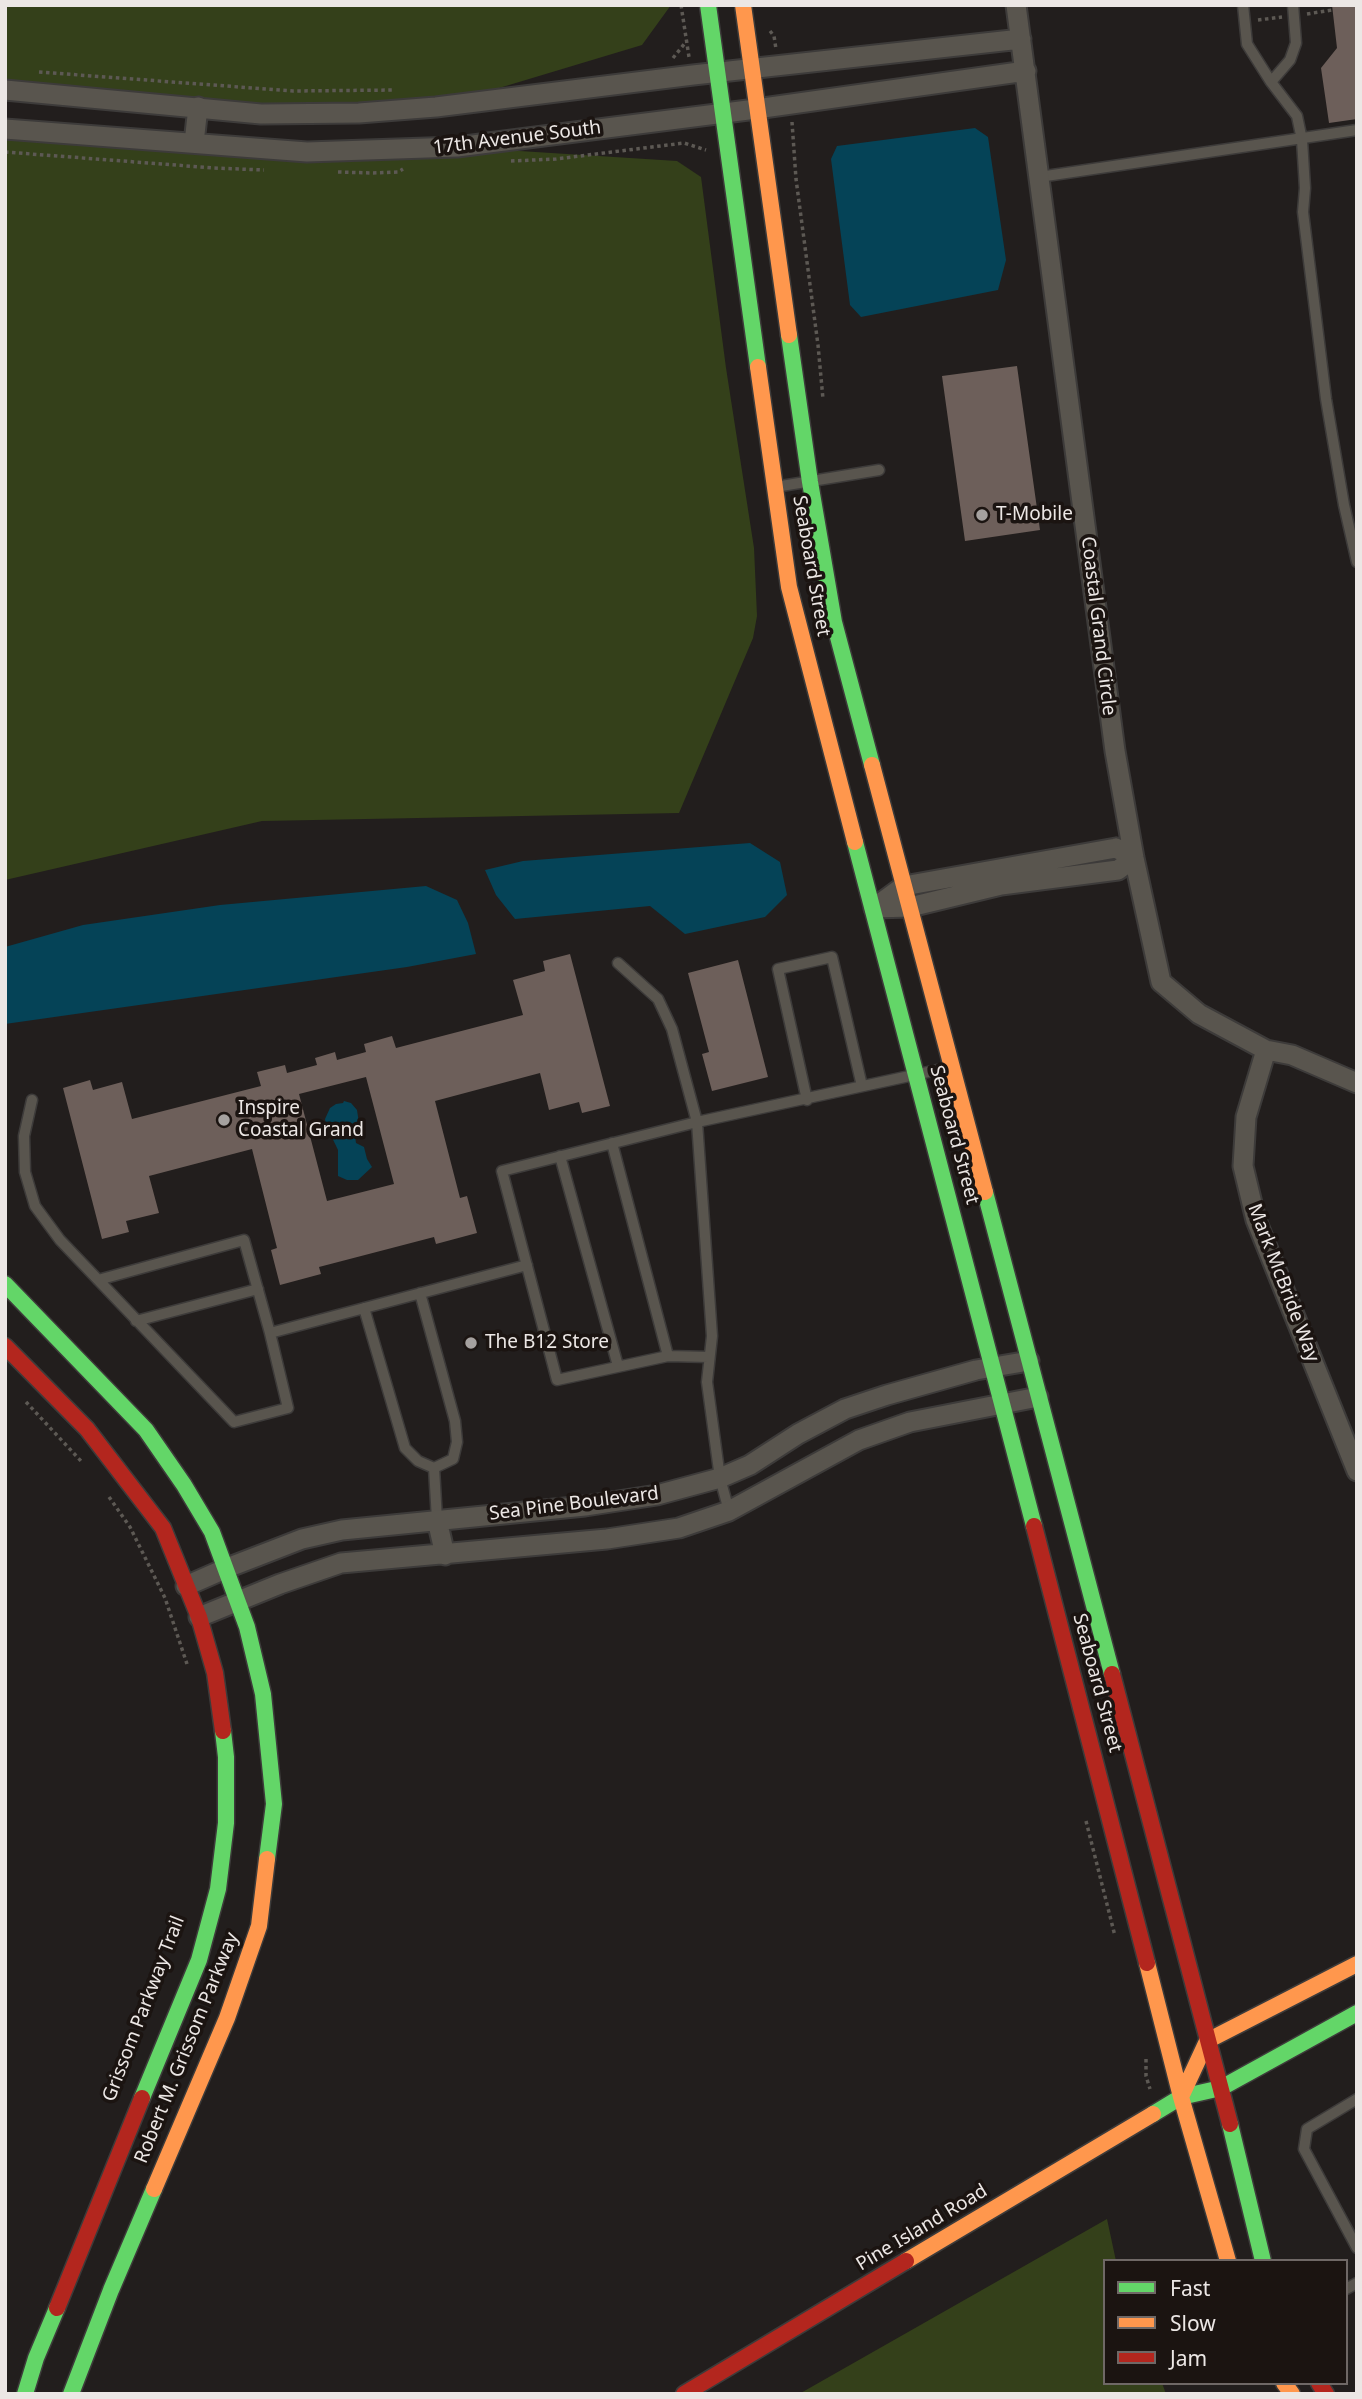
<!DOCTYPE html>
<html>
<head>
<meta charset="utf-8">
<style>
	body { margin:0 }
	#map { position:relative; width:1362px; height:2399px; overflow:hidden; background:#221e1d; font-family:"Noto Sans",sans-serif }
	canvas { display:block }
	.frame { position:absolute; inset:0; border:7px solid #ece7e5; pointer-events:none }
	.legend { position:absolute; left:1103px; top:2259px; width:245px; height:126px; box-sizing:border-box; background:#1b1411; border:2px solid #6f6866; margin:0; padding:9px 12px; list-style:none; font-size:21px; color:#ece7e5 }
	.legend li { display:flex; align-items:center; gap:14px; height:35px }
	.legend b { width:35px; border:2px solid #6f6866 }
</style>
</head>
<body>
<div id="map">
<canvas width="1362" height="2399"></canvas>
<div class="frame"></div>
<ul class="legend">
<li><b style="height:9px;background:#63d668"></b>Fast</li>
<li><b style="height:9px;background:#ff974d"></b>Slow</li>
<li><b style="height:9px;background:#b3261e"></b>Jam</li>
</ul>
</div>
<script>
const g = document.querySelector('canvas').getContext('2d');
g.lineJoin = 'round';
function fillPath(path, color) { g.fillStyle = color; g.fill(path, 'evenodd'); }
const poly = rows => new Path2D(rows.map(r => 'M' + r).join(''));
function stroke(path, color, width, dash) { g.strokeStyle = color; g.lineWidth = width; g.lineCap = dash ? 'butt' : 'round'; g.setLineDash(dash || []); g.stroke(path); }
function label(font, color, halo, rows, align = 'center') {
  g.font = font + ' "Noto Sans",sans-serif'; g.lineWidth = 7; g.setLineDash([]); g.textBaseline = 'middle'; g.strokeStyle = halo; g.fillStyle = color; for (const [text, x, y, turn = 0] of rows) {
    g.save(); g.translate(x, y); g.rotate((+turn || 0) * Math.PI / 180); g.textAlign = isNaN(turn) ? turn : align; if (halo) g.strokeText(text, 0, 0); g.fillText(text, 0, 0); g.restore();
  }
}
fillPath(poly([
	[5,5,671,5,642,45,436,107,261,114,5,92],
	[5,130,307,152,457,147,677,161,701,177,726,368,754,548,757,616,753,638,679,813,262,821,5,880],
	[1107,2219,1116,2261,1105,2261,1105,2383,1162,2383,1166,2394,799,2394]
]), '#34401a');
fillPath(poly([
	[975,128,988,137,1006,260,998,290,861,317,850,305,831,159,837,146],
	[750,843,780,862,787,895,765,917,685,934,650,906,515,919,496,895,485,870,523,861],
	[426,886,457,900,468,923,476,954,407,967,5,1024,5,947,83,925,220,905],
	[344,1101,351,1103,357,1110,359,1123,351,1125,349,1132,355,1136,356,1143,364,1147,367,1159,372,1167,358,1180,347,1180,338,1176,338,1150,326,1125,325,1119,330,1108,336,1104,343,1103]
]), '#054357');
fillPath(poly([
	[1332,5,1357,5,1357,119,1329,123,1321,68,1337,48],
	[1017,366,1040,530,965,541,942,376],
	[570,954,610,1106,582,1113,579,1102,549,1110,540,1073,435,1101,460,1198,467,1196,477,1233,436,1244,434,1237,319,1267,321,1274,280,1285,271,1250,277,1248,252,1149,149,1176,159,1213,126,1221,129,1232,102,1239,63,1088,90,1080,93,1090,122,1082,132,1119,261,1086,257,1072,285,1065,287,1073,317,1065,315,1058,335,1052,337,1060,366,1052,364,1044,392,1036,396,1048,523,1015,513,980,545,971,543,961],
	[366,1077,394,1184,327,1201,299,1094],
	[738,960,768,1077,712,1091,702,1054,709,1052,688,973]
]), '#6d5f5a');
const lane = poly([
	[1243,5,1247,44,1271,82,1297,116,1302,140,1305,188,1303,212,1326,399,1344,505,1357,562],
	[1271,82,1290,60,1296,43,1293,5],
	[1039,177,1357,130],
	[775,487,879,470],
	[32,1100,24,1136,25,1172,35,1206,60,1240,234,1422,288,1408,270,1333,527,1265],
	[807,1100,778,969,832,957,862,1086],
	[612,1143,668,1356,557,1380,502,1171,697,1122,672,1029,658,999,618,963],
	[560,1156,618,1366],
	[98,1280,244,1240,270,1333],
	[420,1293,455,1421,457,1442,453,1459,434,1468],
	[364,1308,405,1448,418,1461,434,1468],
	[136,1321,258,1289],
	[668,1356,709,1357],
	[434,1468,437,1520],
	[729,1511,720,1478,707,1382,712,1336,697,1122,951,1067],
	[1357,2099,1307,2129,1304,2149,1357,2248],
	[1346,2289,1357,2283]
]);
const street = poly([
	[1016,5,1115,751,1134,858,1161,982,1199,1014,1266,1050,1292,1055,1357,1083],
	[5,90,261,114,359,113,436,107,693,75,1021,39],
	[5,129,307,152,457,147,756,109,1026,71],
	[194,143,198,107],
	[1116,848,1134,858,1118,870,1001,885,910,907,874,908,904,886,1116,848],
	[1266,1050,1246,1117,1243,1166,1256,1220,1357,1471],
	[437,1520,445,1555],
	[186,1586,227,1568,302,1539,342,1530,585,1506,657,1495,720,1478,750,1465,798,1434,845,1409,887,1395,976,1370,1029,1361],
	[199,1617,280,1584,341,1563,607,1539,679,1528,729,1511,859,1440,910,1422,1038,1397]
]);
const fast = poly([
	[708,5,758,367],
	[789,335,810,482,834,622,872,765],
	[855,842,1034,1526],
	[985,1192,1112,1674],
	[5,1284,146,1430,184,1485,212,1532,247,1627,263,1694,274,1804,267,1859],
	[142,2098,199,1960,218,1889,226,1823,226,1757,223,1731],
	[1153,2114,1181,2097,1221,2088,1357,2013],
	[1230,2124,1263,2261],
	[25,2394,36,2358,57,2308],
	[71,2394,111,2290,154,2189]
]);
const slow = poly([
	[743,5,789,335],
	[758,367,789,587,855,842],
	[872,765,985,1192],
	[1147,1963,1181,2097,1228,2261],
	[1181,2097,1207,2041,1357,1964],
	[154,2189,227,2018,259,1926,267,1859],
	[906,2261,1153,2114],
	[1284,2383,1292,2394]
]);
const jam = poly([
	[5,1346,87,1429,163,1528,199,1617,215,1673,223,1731],
	[1034,1526,1147,1963],
	[1112,1674,1230,2124],
	[57,2308,142,2098],
	[1319,2383,1326,2394],
	[684,2394,906,2261]
]);
stroke(lane, '#3d3b3a', 13);
stroke(street, '#3d3b3a', 23);
stroke(fast, '#3d3b3a', 19);
stroke(slow, '#3d3b3a', 19);
stroke(jam, '#3d3b3a', 19);
stroke(poly([
	[681,5,689,57],
	[1307,14,1332,10],
	[1258,20,1282,17],
	[770,31,774,36,776,49],
	[673,58,685,43],
	[39,72,293,91,394,90],
	[792,122,796,179,818,345,823,399],
	[5,152,214,168,264,170],
	[511,161,556,159,684,143,706,150],
	[338,172,373,173,398,172,403,169],
	[26,1402,81,1461],
	[109,1497,130,1527,165,1598,187,1664],
	[1086,1821,1115,1936],
	[1146,2059,1146,2076,1150,2089]
]), '#5d5954', 3.5, [3.5, 3.5]);
stroke(lane, '#59554e', 10);
stroke(street, '#59554e', 19);
stroke(fast, '#63d668', 16);
stroke(slow, '#ff974d', 16);
stroke(jam, '#b3261e', 16);
for (const [x, y, r, color] of [
	[982,515,7,"#a5a19f"],
	[224,1120,7,"#a5a19f"],
	[471,1343,7,"#a5a19f"]
]) { const dot = new Path2D(); dot.arc(x, y, r, 0, 2 * Math.PI); g.fillStyle = color; g.fill(dot); stroke(dot, '#1b1411', 2.5); }
label('19px', '#ece7e5', '#1b1411', [
	["17th Avenue South",517,138,-7],
	["Seaboard Street",811,566,80],
	["Coastal Grand Circle",1098,626,83],
	["Seaboard Street",954,1135,75],
	["Mark McBride Way",1283,1283,69],
	["Sea Pine Boulevard",574,1504,-7],
	["Seaboard Street",1097,1683,75],
	["Grissom Parkway Trail",144,2009,-69],
	["Robert M. Grissom Parkway",187,2048,-68],
	["Pine Island Road",922,2228,-31]
]);
label('19px', '#ece7e5', '#1b1411', [
	["T-Mobile",996,515],
	["Inspire",238,1109],
	["Coastal Grand",238,1131],
	["The B12 Store",485,1343]
], 'left');
</script>
</body>
</html>
